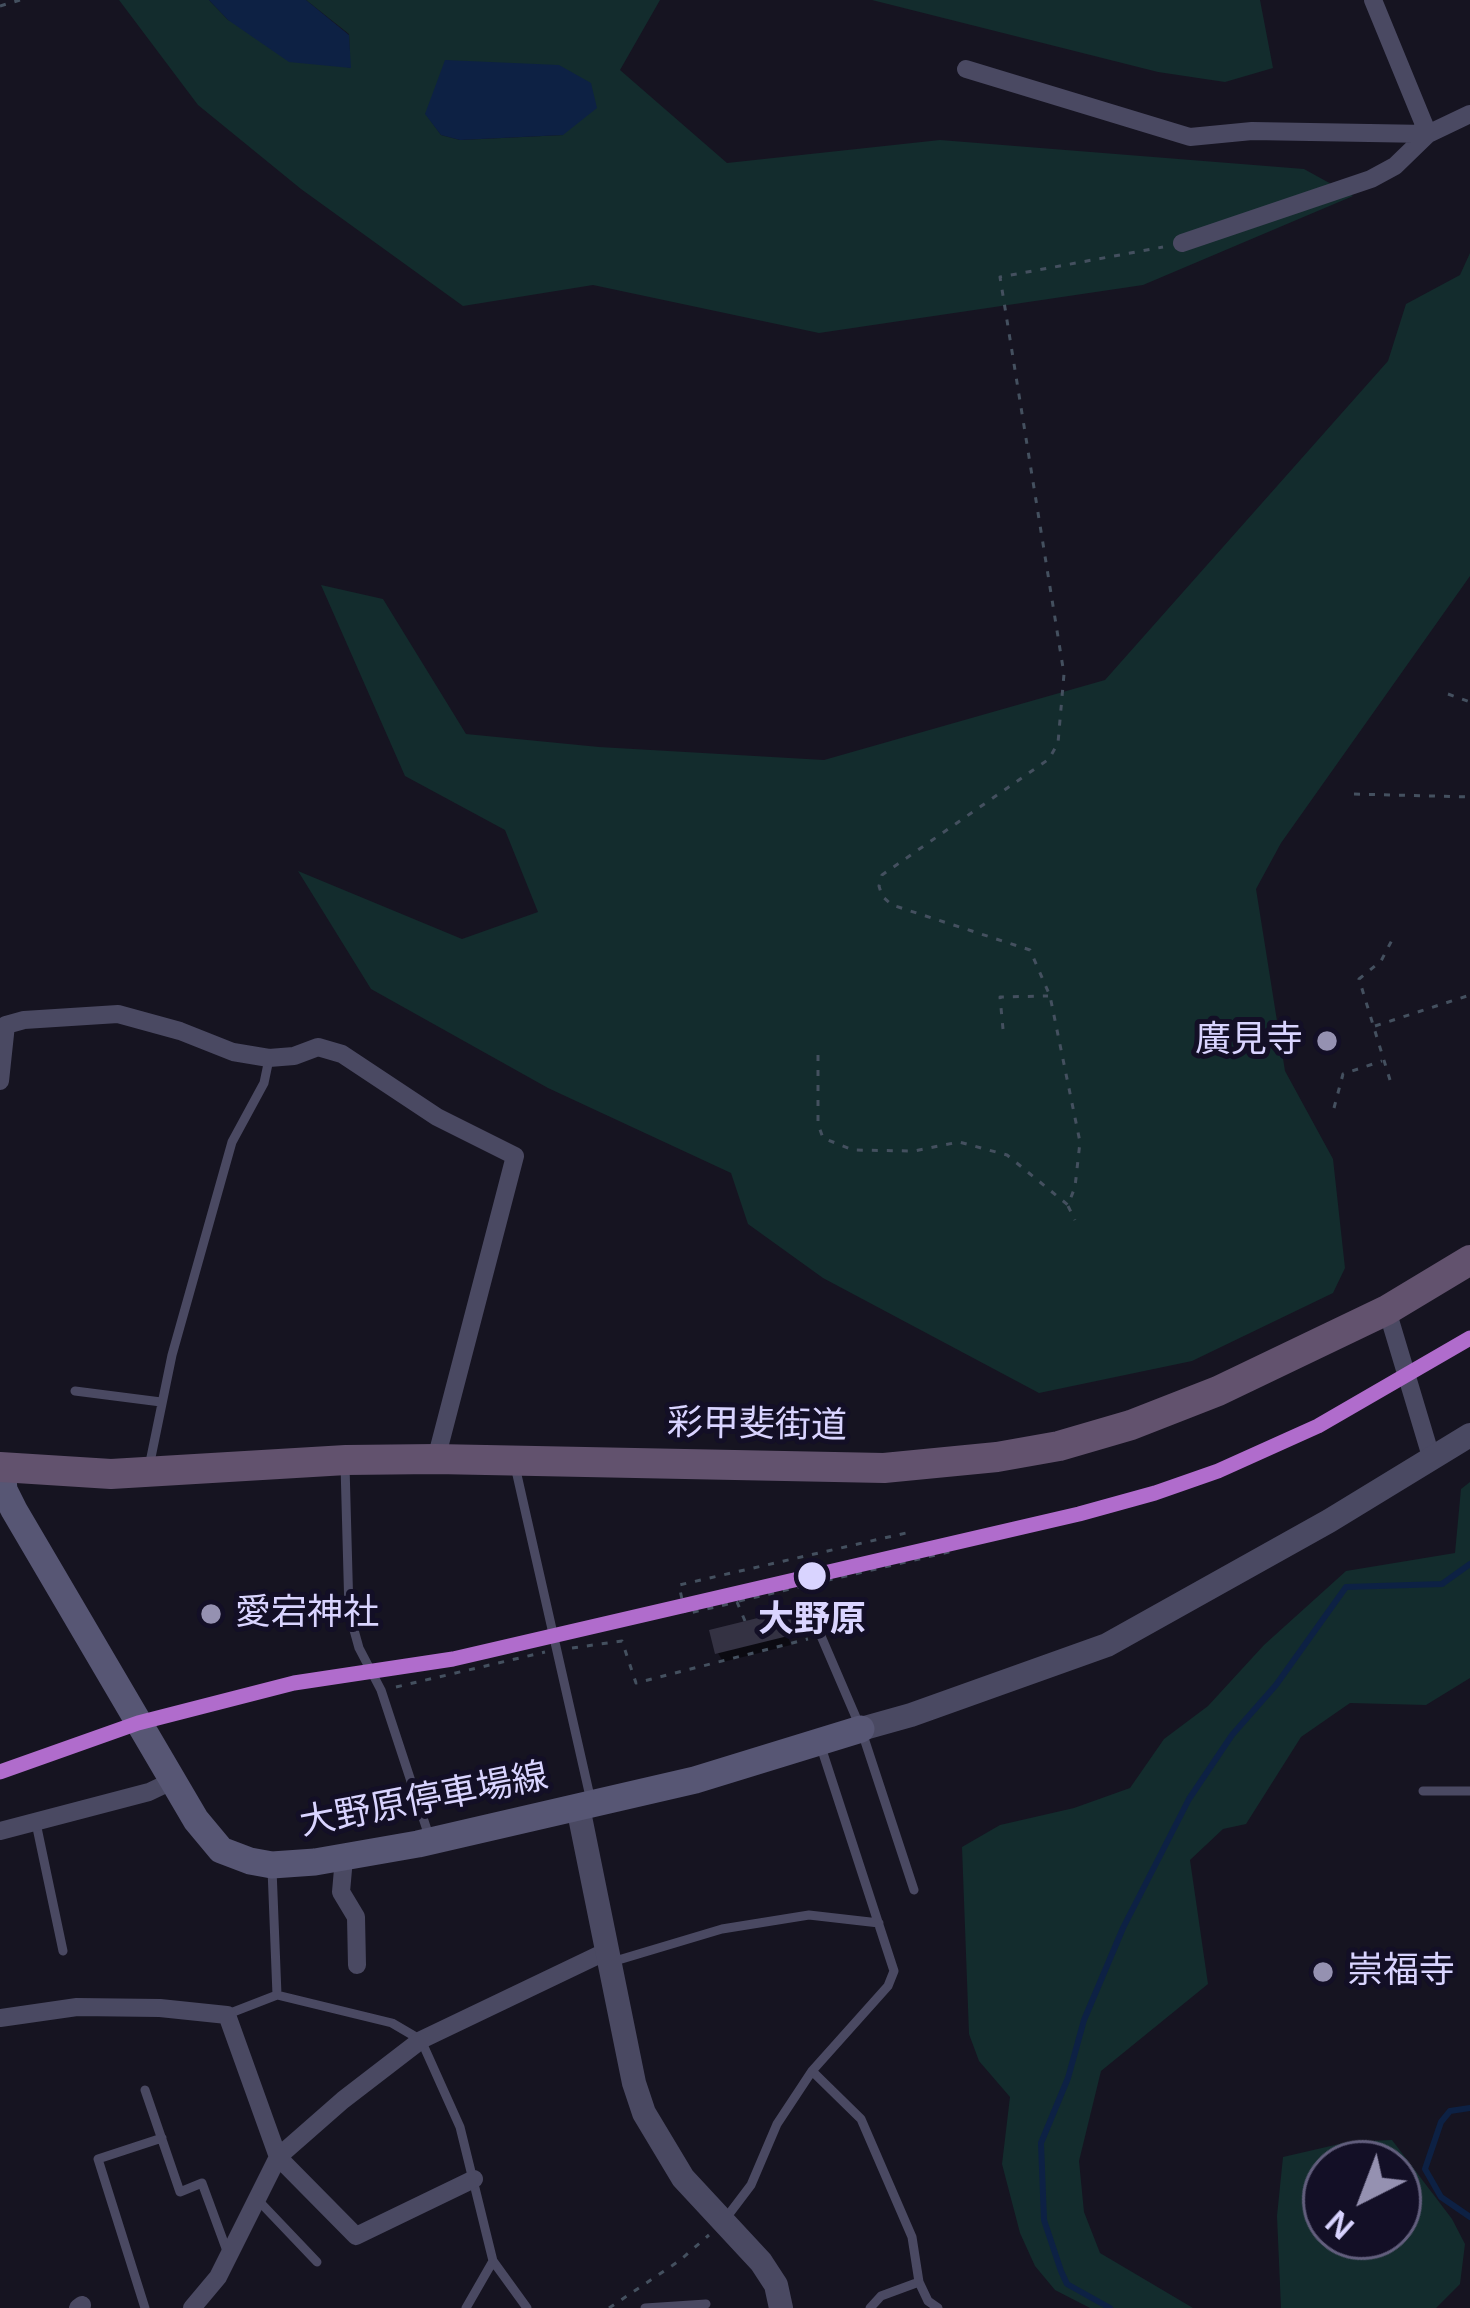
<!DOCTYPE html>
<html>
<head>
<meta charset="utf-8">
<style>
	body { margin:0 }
	#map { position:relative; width:1470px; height:2308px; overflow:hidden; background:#161421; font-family:Helvetica,sans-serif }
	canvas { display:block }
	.north { position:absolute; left:1302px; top:2140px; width:120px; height:120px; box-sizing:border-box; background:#130f26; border:3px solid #625e7d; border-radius:50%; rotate:222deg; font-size:33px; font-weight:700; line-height:48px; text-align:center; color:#d9d4ff }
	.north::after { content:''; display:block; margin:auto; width:42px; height:54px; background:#9591b1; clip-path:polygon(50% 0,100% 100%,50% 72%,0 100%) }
</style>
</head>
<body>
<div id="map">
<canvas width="1470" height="2308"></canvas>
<div class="north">N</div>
</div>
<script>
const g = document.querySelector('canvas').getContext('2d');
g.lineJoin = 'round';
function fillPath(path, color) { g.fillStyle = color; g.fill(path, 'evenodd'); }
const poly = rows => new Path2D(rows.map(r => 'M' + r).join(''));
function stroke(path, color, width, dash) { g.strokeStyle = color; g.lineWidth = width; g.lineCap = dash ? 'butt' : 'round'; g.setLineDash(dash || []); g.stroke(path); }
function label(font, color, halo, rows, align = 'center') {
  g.font = font + ' Helvetica,"Noto Sans JP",sans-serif'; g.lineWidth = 10; g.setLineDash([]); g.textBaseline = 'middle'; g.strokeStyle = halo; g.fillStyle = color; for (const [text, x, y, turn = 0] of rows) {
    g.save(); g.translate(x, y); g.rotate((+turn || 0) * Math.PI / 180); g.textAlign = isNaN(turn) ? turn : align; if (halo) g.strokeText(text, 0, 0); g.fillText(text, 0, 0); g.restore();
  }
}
fillPath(poly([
	[119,0,209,0,228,20,350,68,349,34,306,0,660,0,620,70,727,163,940,140,1304,169,1353,196,1143,285,819,333,593,285,463,306,301,189,198,105],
	[425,113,563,135,460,140,441,135],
	[872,0,1260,0,1273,68,1225,82,1158,72],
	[1470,253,1470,576,1281,843,1256,889,1285,1071,1333,1159,1345,1268,1333,1293,1192,1361,1039,1393,823,1278,748,1224,731,1173,548,1088,371,989,298,871,462,939,538,912,505,830,405,776,321,585,383,599,466,734,599,747,824,760,1105,680,1388,361,1406,304,1460,275],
	[1470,1482,1470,1678,1426,1705,1350,1703,1301,1737,1246,1824,1223,1829,1190,1860,1208,1984,1101,2071,1079,2161,1084,2212,1100,2253,1193,2308,1090,2308,1055,2290,1035,2266,1020,2233,1002,2164,1010,2097,979,2061,969,2034,962,1847,1000,1825,1074,1808,1130,1788,1164,1739,1208,1706,1264,1645,1346,1571,1455,1553,1461,1489],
	[1392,2140,1452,2219,1465,2244,1460,2284,1436,2308,1281,2308,1277,2216,1283,2157,1348,2142],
	[1326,2164,1398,2164,1398,2236,1326,2236]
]), '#132c2d');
fillPath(poly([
	[209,0,306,0,349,35,351,68,289,62,228,20],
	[445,60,559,65,591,83,597,108,563,135,460,140,441,135,425,114]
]), '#0d2144');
fillPath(poly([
	[781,1615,791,1645,723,1662,718,1653],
	[809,1620,813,1633,796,1638,793,1632]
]), '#0007');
stroke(poly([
	[1470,2108,1450,2111,1441,2122,1425,2169,1441,2197,1470,2217],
	[1110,2308,1067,2284,1061,2271,1044,2220,1041,2143,1068,2078,1084,2020,1123,1928,1189,1799,1232,1735,1276,1685,1346,1587,1442,1584,1470,1564]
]), '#0d2144', 6);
fillPath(poly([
	[808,1611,812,1628,790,1634,786,1617],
	[782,1612,788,1636,715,1654,709,1630]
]), '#343243');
stroke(poly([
	[0,6,20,0],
	[1448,694,1470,702],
	[1354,794,1470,797],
	[1375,1026,1470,995],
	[1003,1029,1000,997,1048,996],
	[818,1055,818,1124,823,1138,853,1150,914,1151,959,1142,1007,1155,1068,1205,1075,1187,1080,1142,1050,996,1030,950,892,905,882,896,879,886,882,875,1049,759,1058,743,1064,674,1000,277,1163,247],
	[1390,1080,1359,979,1381,961,1392,940],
	[1334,1108,1343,1074,1382,1061],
	[1068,1206,1075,1220],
	[739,1601,953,1551],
	[745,1621,737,1602,685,1614,679,1585,906,1533],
	[572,1648,622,1641,636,1683,808,1639],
	[396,1687,545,1652],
	[609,2308,679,2261,709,2235]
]), '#44505f', 3, [6, 9]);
stroke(poly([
	[75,1391,161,1402],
	[345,1465,349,1612,359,1648,381,1690,429,1836],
	[515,1466,591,1801],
	[149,1467,172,1355,232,1142,264,1083,269,1059],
	[821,1636,861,1729,914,1890],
	[1423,1791,1470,1791],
	[36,1823,63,1951],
	[272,1869,277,1995],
	[615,1961,722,1929,809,1915,879,1923],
	[228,2014,277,1995,392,2023,421,2040,460,2127,493,2261,466,2308],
	[812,2071,861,2119,912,2237,919,2282,928,2301,938,2308],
	[145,2090,180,2192,202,2183,227,2251],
	[256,2198,317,2262],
	[723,2222,751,2185,777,2124,812,2071,888,1986,894,1971,821,1747],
	[493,2261,527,2308],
	[145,2308,98,2159,162,2138],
	[645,2308,706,2304],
	[870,2308,881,2296,919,2282]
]), '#4a4962', 9);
stroke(poly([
	[1373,0,1428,134],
	[966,69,1190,137,1252,131,1428,134],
	[1182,243,1371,179,1395,166,1428,134,1470,114],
	[0,1081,6,1025,24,1020,118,1014,180,1031,233,1052,269,1058,294,1056,318,1047,342,1054,437,1117,515,1156,436,1459],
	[1387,1310,1432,1460],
	[0,1831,149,1792,172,1781],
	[344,1858,341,1892,356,1917,357,1965],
	[0,2018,77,2007,160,2008,227,2015,278,2157,356,2236,474,2179],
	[78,2308,82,2305],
	[192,2308,218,2277,278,2157,343,2100,421,2040,607,1951]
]), '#4a4962', 18);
stroke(poly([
	[861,1729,911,1715,1107,1645,1329,1521,1470,1435],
	[578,1807,634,2083,644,2113,683,2178,761,2262,776,2285,781,2308]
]), '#4a4962', 24);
stroke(poly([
	[2,1468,4,1490,14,1510,196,1820,221,1850,250,1861,272,1865,315,1862,418,1844,695,1780,861,1729]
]), '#575674', 27);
stroke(poly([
	[0,1467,111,1474,346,1460,436,1459,884,1468,997,1457,1059,1446,1131,1425,1218,1391,1387,1310,1470,1260]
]), '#62526e', 30);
stroke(poly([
	[0,1772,138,1723,294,1683,453,1659,1079,1514,1155,1493,1218,1471,1318,1426,1470,1338]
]), '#b06ccc', 15);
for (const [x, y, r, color] of [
	[1327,1041,12,"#9591b1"],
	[812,1576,16,"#d9d4ff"],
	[211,1614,12,"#9591b1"],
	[1323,1972,12,"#9591b1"]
]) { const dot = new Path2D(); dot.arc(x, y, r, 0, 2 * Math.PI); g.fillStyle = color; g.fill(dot); stroke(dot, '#130f26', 4.5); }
label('36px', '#d9d4ff', '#130f26', [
	["廣見寺",1303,1041,"right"],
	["愛宕神社",235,1614],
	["崇福寺",1347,1972]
], 'left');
label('36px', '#d9d4ff', '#130f26', [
	["彩甲斐街道",757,1426,1],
	["大野原停車場線",424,1801,-11]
]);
label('bold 36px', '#d9d4ff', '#130f26', [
	["大野原",812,1621]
]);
</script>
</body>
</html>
